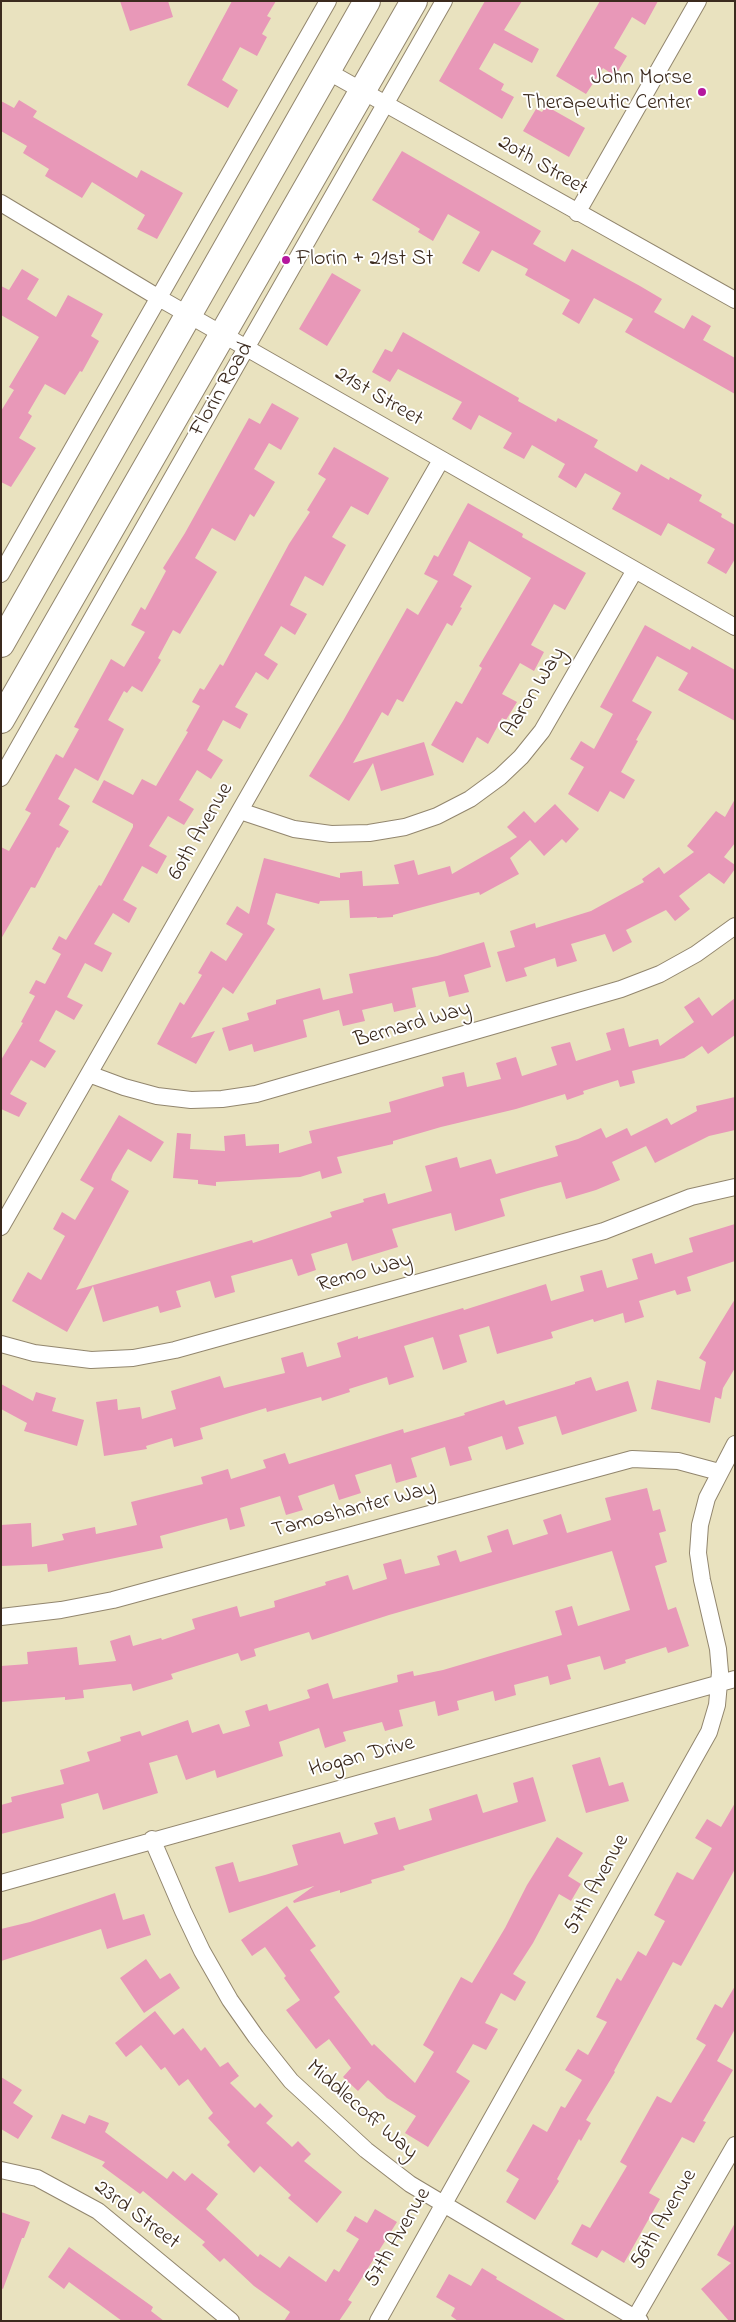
<!DOCTYPE html>
<html>
<head>
<meta charset="utf-8">
<style>
	body { margin:0 }
	#map { position:relative; width:736px; height:2322px; overflow:hidden; background:#e9e2bf; font-family:"Indie Flower",sans-serif }
	canvas { display:block }
	.frame { position:absolute; inset:0; border:2px solid #3b2a1e; pointer-events:none }
</style>
</head>
<body>
<div id="map">
<canvas width="736" height="2322"></canvas>
<div class="frame"></div>
</div>
<script>
const g = document.querySelector('canvas').getContext('2d');
g.lineJoin = 'round';
function fillPath(path, color) { g.fillStyle = color; g.fill(path, 'evenodd'); }
const poly = rows => new Path2D(rows.map(r => 'M' + r).join(''));
function stroke(path, color, width, dash) { g.strokeStyle = color; g.lineWidth = width; g.lineCap = dash ? 'butt' : 'round'; g.setLineDash(dash || []); g.stroke(path); }
function label(font, color, halo, rows, align = 'center') {
  g.font = font + ' "Indie Flower",sans-serif'; g.lineWidth = 4; g.setLineDash([]); g.textBaseline = 'middle'; g.strokeStyle = halo; g.fillStyle = color; for (const [text, x, y, turn = 0] of rows) {
    g.save(); g.translate(x, y); g.rotate((+turn || 0) * Math.PI / 180); g.textAlign = isNaN(turn) ? turn : align; if (halo) g.strokeText(text, 0, 0); g.fillText(text, 0, 0); g.restore();
  }
}
fillPath(poly([
	[120,1,168,1,173,17,130,31],
	[232,1,276,1,267,16,271,18,262,34,267,37,257,56,240,47,222,80,238,90,228,108,187,85],
	[485,1,522,1,504,30,539,49,532,63,494,43,479,69,504,84,501,90,514,97,502,119,439,81],
	[600,1,658,1,645,25,632,17,614,48,627,56,615,76,603,68,586,94,556,76],
	[19,100,37,111,33,117,137,178,141,170,183,193,157,239,137,229,145,215,92,182,82,198,45,176,49,169,23,153,27,146,1,131,1,101,14,108],
	[546,106,585,128,569,157,523,131,536,109,542,112],
	[402,151,541,231,533,244,565,262,572,249,640,286,662,299,654,312,684,329,692,315,711,326,703,340,735,358,735,394,625,332,633,319,594,298,579,324,562,314,570,300,525,275,528,269,492,250,479,272,462,263,480,232,448,214,433,241,418,232,420,229,372,200],
	[22,269,39,279,27,299,56,317,68,295,103,314,91,336,99,341,82,372,80,371,65,395,45,384,28,413,32,416,19,438,36,448,11,487,1,482,1,411,14,390,9,387,39,337,1,315,1,286,9,290],
	[332,273,361,290,327,346,299,329],
	[403,332,519,398,518,401,556,422,558,418,598,440,594,447,637,472,641,464,669,480,670,477,702,495,699,501,722,514,721,517,735,525,735,559,726,574,707,563,715,549,668,523,661,536,612,509,621,493,585,473,576,488,558,477,565,464,532,445,524,459,503,448,512,433,479,415,471,430,452,419,462,402,398,369,390,382,372,372,385,349,392,352],
	[272,403,299,418,281,450,269,443,254,469,275,482,254,517,250,514,235,541,212,528,195,558,217,572,180,634,173,630,158,658,161,660,142,692,132,686,127,693,124,691,108,720,124,729,98,781,75,768,58,799,70,806,59,825,69,831,59,848,57,847,35,888,31,887,1,939,1,847,9,851,31,813,25,810,56,754,63,758,79,729,74,727,111,659,124,667,145,632,131,625,141,607,145,610,166,571,163,568,185,533,249,418,260,424],
	[334,447,389,478,368,515,351,506,332,537,346,545,323,586,305,576,290,605,307,614,295,635,281,626,264,655,278,664,268,680,256,672,235,707,248,714,240,729,223,720,207,750,223,760,211,779,197,770,179,800,194,809,184,825,168,816,149,846,167,856,157,874,142,866,123,900,137,908,129,923,113,913,94,944,112,953,102,972,85,963,67,997,83,1005,74,1020,56,1010,39,1041,56,1051,45,1068,31,1060,10,1094,27,1103,19,1117,1,1109,1,1060,23,1023,21,1022,35,996,29,993,36,980,45,984,61,954,52,949,59,936,66,940,99,885,101,886,133,827,133,824,92,802,104,780,133,795,142,779,156,786,188,732,186,731,200,706,192,702,200,688,204,690,220,664,223,666,289,544,310,512,307,510,326,479,318,474],
	[468,503,523,534,522,537,586,573,565,610,554,604,531,645,544,652,534,671,520,663,502,694,517,702,506,720,502,718,488,744,477,737,463,763,431,745,456,701,462,704,482,668,479,666,531,578,469,541,453,575,472,586,460,607,462,608,452,626,447,623,403,702,397,699,388,716,382,712,353,763,424,742,434,775,381,791,373,763,349,801,309,776,343,721,407,608,418,615,438,581,424,574,434,555,438,557],
	[645,625,690,650,692,646,735,670,735,721,678,690,688,673,657,656,632,701,652,712,636,740,638,741,621,772,635,780,624,799,610,791,598,812,568,794,584,767,570,759,581,741,594,749,613,714,600,707],
	[735,799,735,843,724,857,735,865,735,869,724,884,709,873,679,896,690,909,675,921,666,910,626,930,632,942,613,952,605,934,571,944,577,961,557,967,555,958,524,968,527,976,506,982,497,952,515,947,510,931,535,923,536,928,591,911,644,882,642,879,659,867,664,874,694,852,687,846,716,811,725,817],
	[555,804,579,829,566,843,562,839,544,856,530,840,510,858,519,874,480,895,479,892,393,915,393,917,377,918,377,917,350,918,349,900,320,901,319,904,276,893,267,924,275,929,233,994,223,987,191,1038,215,1031,196,1064,157,1044,180,1002,184,1005,202,975,198,973,211,951,226,961,243,934,226,924,237,906,249,914,264,858,340,878,340,873,362,871,363,886,399,884,394,865,414,860,418,875,450,866,452,874,517,837,507,827,524,811,535,823],
	[484,942,491,967,464,975,469,992,449,997,445,981,412,988,416,1007,394,1012,392,1003,362,1010,365,1021,343,1026,339,1010,303,1020,307,1037,254,1052,252,1044,229,1051,222,1028,249,1020,247,1013,276,1004,276,1000,320,988,323,1000,353,993,349,974,437,956],
	[699,997,712,1016,735,998,735,1035,708,1054,702,1046,684,1058,632,1071,635,1083,620,1087,618,1080,583,1091,584,1094,567,1100,565,1094,516,1109,441,1127,393,1141,393,1144,337,1157,342,1173,322,1179,320,1171,300,1177,216,1182,216,1186,198,1184,198,1180,173,1178,177,1133,191,1134,190,1149,225,1151,224,1136,245,1134,246,1146,279,1144,279,1153,312,1143,309,1131,391,1112,389,1102,444,1086,442,1077,464,1072,467,1087,501,1079,496,1063,516,1057,522,1076,557,1065,551,1047,570,1042,576,1061,611,1050,606,1033,624,1028,629,1047,658,1039,660,1046,694,1022,684,1007],
	[735,1097,735,1130,709,1136,655,1163,646,1146,612,1162,620,1180,596,1190,566,1199,561,1182,538,1188,500,1199,505,1216,455,1231,451,1213,428,1219,392,1229,398,1247,352,1261,347,1243,311,1254,316,1270,298,1276,292,1259,231,1276,235,1292,215,1298,210,1281,176,1291,181,1307,160,1313,158,1306,103,1322,93,1286,67,1332,12,1301,28,1272,41,1280,65,1236,53,1229,62,1212,75,1220,94,1188,80,1180,119,1115,164,1142,151,1162,128,1149,113,1174,111,1180,129,1191,76,1290,252,1240,253,1243,332,1217,330,1212,364,1202,363,1199,385,1193,388,1204,432,1191,425,1166,457,1157,460,1168,491,1159,496,1174,558,1156,555,1146,578,1139,601,1128,606,1138,627,1128,631,1136,667,1118,671,1125,697,1111,696,1106],
	[735,1224,735,1261,687,1277,691,1291,677,1295,675,1290,639,1301,644,1317,625,1323,623,1313,594,1322,593,1319,551,1332,553,1338,497,1354,489,1326,459,1335,467,1362,443,1370,433,1337,404,1346,414,1377,389,1385,387,1377,349,1389,350,1392,322,1401,321,1397,267,1412,266,1408,200,1428,203,1439,174,1447,172,1438,146,1446,147,1449,104,1456,96,1402,117,1399,118,1410,140,1407,142,1419,176,1409,171,1391,220,1376,224,1388,285,1373,281,1358,303,1352,307,1367,341,1357,337,1343,358,1336,358,1339,463,1308,464,1310,546,1284,551,1301,584,1291,580,1276,602,1270,607,1288,638,1279,632,1259,652,1253,655,1264,693,1252,689,1238],
	[735,1299,735,1368,723,1388,721,1399,715,1397,710,1423,651,1409,657,1380,700,1390,706,1362,699,1358],
	[591,1377,596,1391,628,1381,637,1411,562,1435,556,1416,518,1427,524,1444,506,1450,502,1436,468,1447,472,1460,450,1466,445,1447,411,1458,417,1477,396,1483,391,1464,355,1475,361,1493,339,1500,334,1484,298,1496,303,1510,286,1515,280,1496,240,1508,245,1526,230,1530,227,1518,160,1536,163,1548,48,1572,47,1564,1,1566,1,1525,31,1523,32,1547,64,1540,62,1534,95,1527,96,1534,137,1525,131,1502,203,1484,201,1477,228,1469,231,1479,266,1468,263,1460,285,1453,289,1464,403,1429,404,1433,465,1415,464,1413,504,1400,506,1405,575,1384,575,1382],
	[1,1384,33,1401,36,1392,56,1398,52,1411,84,1420,77,1446,24,1431,27,1423,1,1409],
	[647,1488,653,1511,660,1509,666,1531,659,1533,667,1562,655,1566,668,1610,676,1607,689,1646,668,1653,666,1647,625,1660,626,1663,604,1670,600,1656,567,1665,571,1679,550,1685,548,1676,514,1685,516,1695,495,1701,493,1691,457,1701,459,1710,438,1716,435,1701,399,1710,403,1726,385,1731,382,1722,343,1732,346,1741,325,1748,319,1728,279,1742,283,1756,217,1778,215,1770,186,1780,177,1755,149,1763,158,1793,103,1810,98,1793,61,1804,64,1818,1,1834,1,1805,12,1802,11,1797,64,1784,60,1770,90,1761,87,1752,121,1741,120,1737,140,1731,142,1736,188,1720,192,1733,219,1724,223,1734,250,1726,245,1711,267,1704,269,1711,310,1698,307,1690,328,1683,333,1699,398,1682,397,1675,413,1671,414,1676,443,1670,562,1635,555,1611,572,1606,578,1626,630,1610,612,1551,389,1615,312,1640,309,1632,254,1649,256,1656,241,1661,238,1653,171,1674,173,1679,133,1691,131,1684,83,1690,84,1698,65,1700,65,1697,1,1702,1,1666,28,1664,27,1652,77,1647,79,1665,116,1661,110,1641,130,1635,133,1646,161,1638,162,1640,195,1629,192,1619,237,1606,240,1617,275,1607,274,1601,326,1585,325,1582,348,1575,353,1590,387,1579,383,1564,401,1559,405,1574,440,1565,437,1556,456,1550,460,1562,492,1552,487,1536,508,1529,513,1545,548,1534,543,1520,561,1514,567,1533,611,1520,605,1498],
	[600,1757,609,1786,623,1782,629,1801,586,1813,572,1765],
	[533,1777,546,1821,403,1866,405,1870,371,1880,372,1883,340,1893,340,1890,294,1903,293,1901,314,1886,229,1913,215,1867,233,1862,239,1882,265,1875,298,1865,292,1845,340,1832,344,1844,378,1834,374,1823,395,1817,399,1830,432,1820,429,1809,477,1794,483,1813,518,1802,513,1783],
	[735,1803,735,1869,681,1966,673,1962,614,2071,615,2072,586,2120,591,2123,581,2141,579,2139,557,2179,559,2181,535,2220,506,2202,519,2179,506,2171,533,2124,547,2132,561,2106,565,2108,582,2080,565,2070,578,2049,588,2055,607,2022,596,2017,611,1989,617,1978,621,1981,638,1951,646,1956,665,1921,654,1915,677,1872,693,1880,712,1848,695,1838,707,1819,721,1827],
	[557,1837,583,1853,568,1876,581,1884,571,1901,559,1894,533,1943,513,1974,526,1982,515,2001,501,1993,485,2023,498,2029,486,2050,473,2044,456,2072,470,2081,428,2147,405,2133,416,2116,387,2098,368,2080,358,2091,343,2077,351,2068,329,2039,316,2049,286,2010,300,2000,284,1978,286,1976,265,1947,252,1956,241,1940,287,1906,316,1946,310,1950,340,1992,334,1997,372,2046,374,2044,415,2083,434,2052,423,2045,461,1977,472,1983,505,1928,527,1885],
	[115,1893,123,1920,144,1914,151,1935,107,1949,101,1929,1,1961,1,1929,30,1922],
	[146,1959,160,1979,170,1973,180,1988,144,2013,120,1978],
	[735,1986,735,2029,717,2061,733,2070,703,2121,706,2122,694,2143,682,2137,649,2193,660,2199,624,2263,602,2250,597,2258,571,2244,582,2224,590,2228,627,2166,620,2162,657,2096,671,2103,706,2045,696,2039,715,2004,722,2008],
	[155,2011,174,2035,183,2028,201,2051,205,2047,220,2067,228,2062,239,2076,230,2083,255,2108,260,2103,273,2116,266,2123,292,2147,298,2141,311,2154,304,2161,342,2192,317,2223,288,2198,291,2195,260,2166,254,2173,227,2145,230,2142,208,2118,213,2113,188,2079,179,2086,165,2067,161,2070,141,2045,126,2057,115,2043],
	[1,2077,22,2090,13,2103,33,2116,18,2139,1,2129],
	[62,2114,85,2124,89,2115,109,2123,105,2132,167,2179,173,2171,185,2181,192,2173,218,2194,206,2209,258,2257,260,2254,280,2268,289,2256,326,2282,334,2269,339,2272,359,2239,346,2231,355,2216,367,2223,375,2209,397,2222,348,2300,352,2302,339,2321,284,2321,290,2312,254,2286,224,2258,220,2262,202,2245,205,2242,143,2191,140,2194,102,2166,105,2162,51,2138],
	[1,2212,30,2222,24,2238,22,2238,3,2289,1,2288],
	[735,2223,735,2321,729,2321,701,2289,731,2263,717,2255],
	[69,2247,153,2307,151,2311,164,2321,122,2321,69,2282,64,2289,48,2277],
	[482,2268,497,2277,496,2279,567,2321,458,2321,451,2316,455,2308,436,2297,449,2274,471,2286]
]), '#e898b8');
const street = poly([
	[327,71,735,300],
	[1,203,159,298,735,627],
	[577,213,698,1],
	[1,574,328,1],
	[1,778,444,1],
	[240,811,294,829,331,834,369,833,405,827,437,816,470,799,500,777,521,757,542,731,635,570],
	[89,1074,124,1087,157,1096,191,1100,222,1099,256,1094,621,989,660,974,696,954,735,926],
	[1,1227,441,460],
	[1,1344,34,1353,91,1360,133,1358,175,1350,604,1231,691,1197,735,1187],
	[1,1617,61,1610,113,1600,632,1459,678,1461,719,1472],
	[152,1839,183,1911,202,1951,230,2000,256,2037,291,2081,366,2150,410,2184,640,2321],
	[1,1883,735,1679],
	[1,2170,37,2178,98,2211,231,2321],
	[635,2318,735,2145],
	[378,2321,709,1732,717,1705,720,1672,718,1649,702,1580,698,1553,700,1525,707,1498,735,1444]
]);
const primary = poly([
	[1,644,367,1],
	[1,720,414,1]
]);
stroke(street, '#92866e', 18);
stroke(primary, '#92866e', 28);
stroke(street, '#fff', 16);
stroke(primary, '#fff', 26);
for (const [x, y, r, color] of [
	[702,92,5,"#b5179e"],
	[286,260,5,"#b5179e"]
]) { const dot = new Path2D(); dot.arc(x, y, r, 0, 2 * Math.PI); g.fillStyle = color; g.fill(dot); stroke(dot, '#fff', 2); }
label('22px', '#3b2a1e', '#fff', [
	["John Morse",692,79],
	["Therapeutic Center",692,104],
	["Florin + 21st St",296,260,"left"]
], 'right');
label('22px', '#3b2a1e', '#fff', [
	["20th Street",542,167,30],
	["Florin Road",223,390,-60],
	["21st Street",378,398,30],
	["Aaron Way",535,693,-58],
	["60th Avenue",202,832,-60],
	["Bernard Way",413,1026,-16],
	["Remo Way",365,1274,-16],
	["Tamoshanter Way",354,1511,-15],
	["Hogan Drive",362,1758,-15],
	["57th Avenue",598,1885,-61],
	["Middlecoff Way",361,2111,41],
	["23rd Street",136,2216,37],
	["56th Avenue",665,2220,-60],
	["57th Avenue",399,2238,-60]
]);
</script>
</body>
</html>
